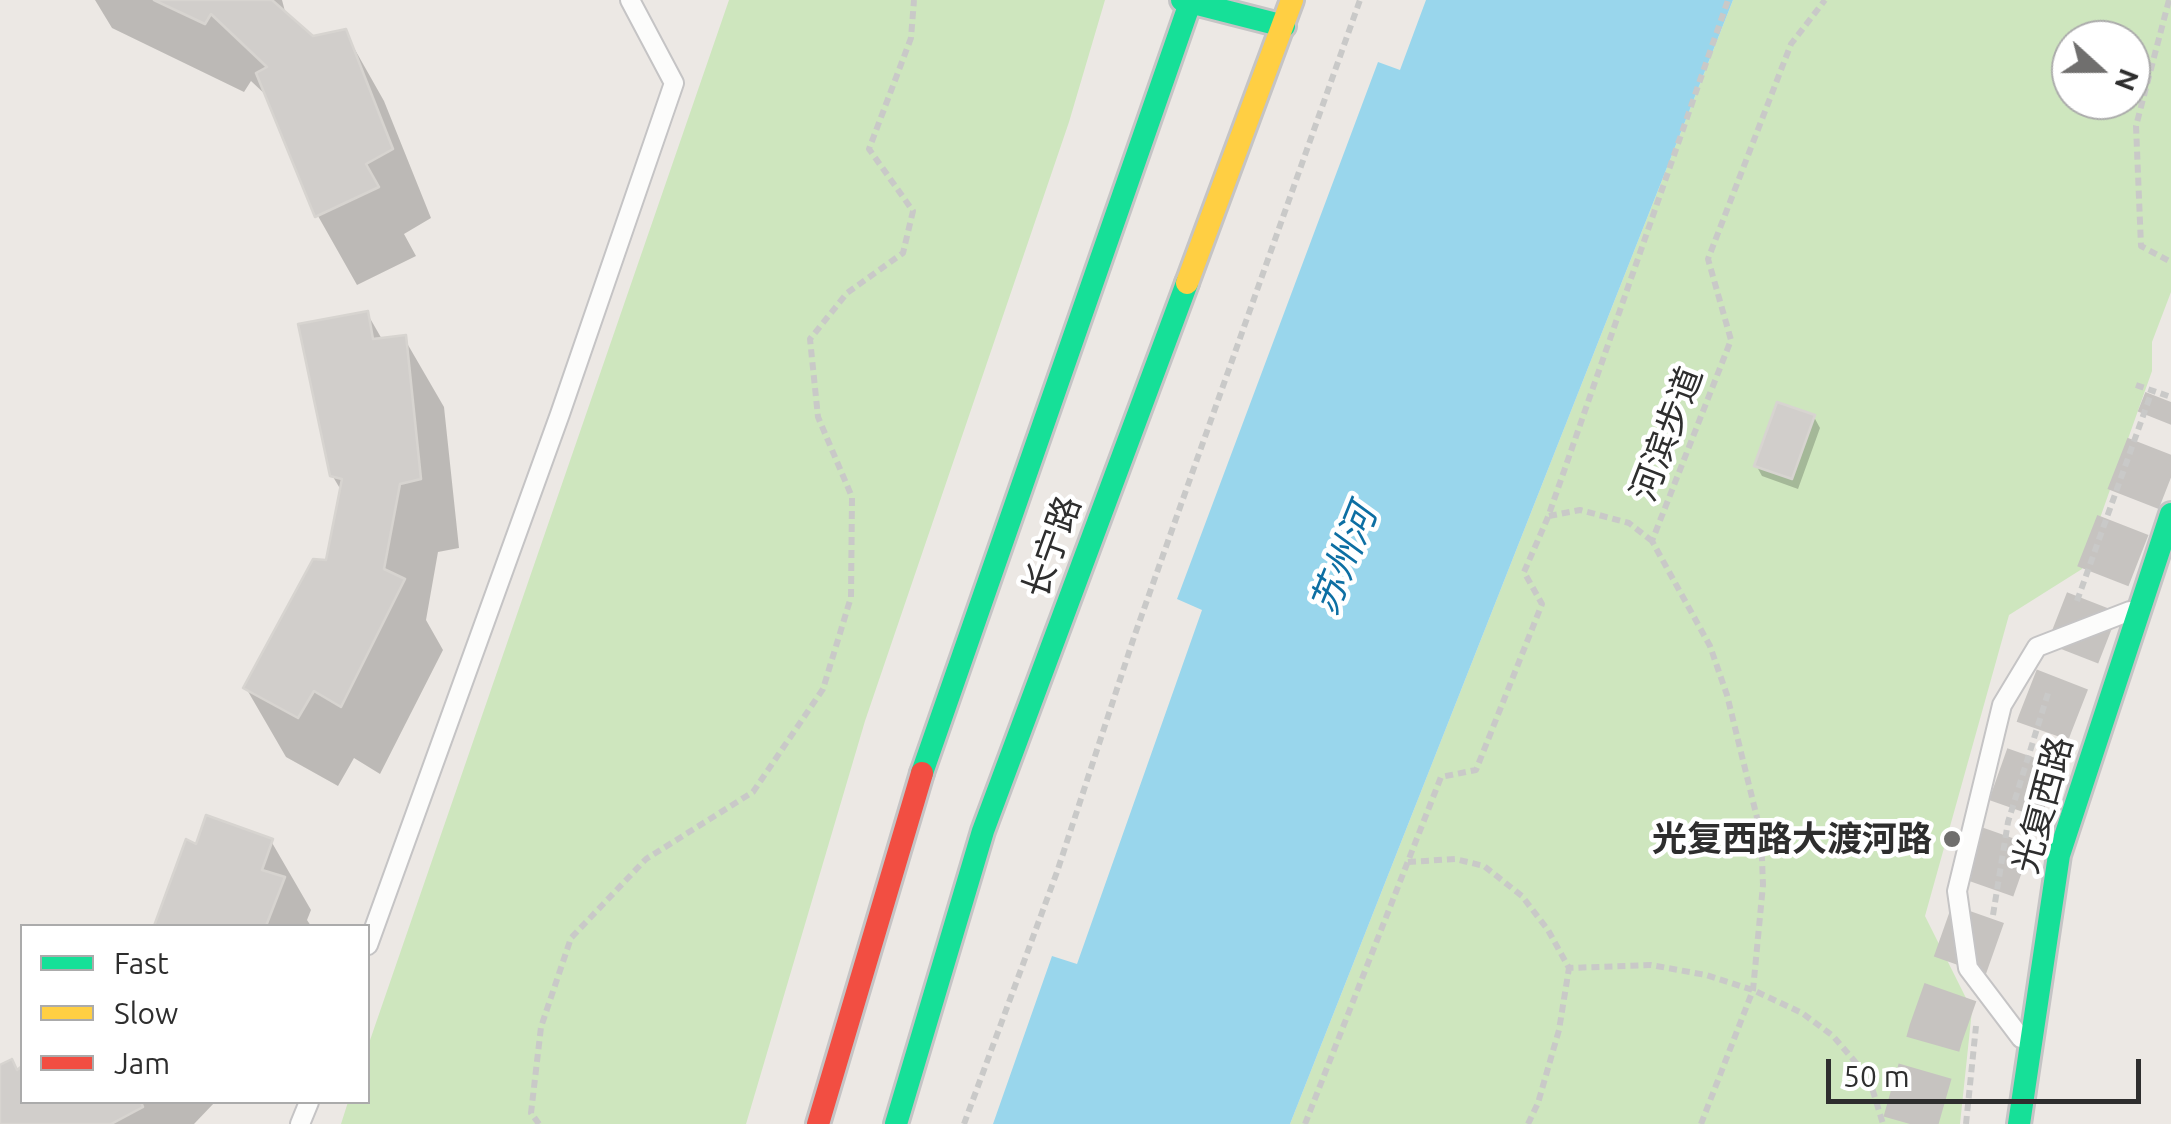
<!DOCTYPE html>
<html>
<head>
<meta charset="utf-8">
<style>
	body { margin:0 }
	#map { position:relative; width:2171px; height:1124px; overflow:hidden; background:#ece8e4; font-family:Ubuntu,sans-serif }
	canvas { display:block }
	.legend { position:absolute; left:20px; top:924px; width:350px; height:180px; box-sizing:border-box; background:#fff; border:2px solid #ababab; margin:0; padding:12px 18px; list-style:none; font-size:30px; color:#2e2e2e }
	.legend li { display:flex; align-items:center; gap:20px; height:50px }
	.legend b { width:50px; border:2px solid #ababab }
	.north { position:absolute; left:2051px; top:20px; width:100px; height:100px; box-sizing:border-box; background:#fff; border:2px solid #ababab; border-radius:50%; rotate:111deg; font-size:28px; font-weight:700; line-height:40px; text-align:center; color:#2e2e2e }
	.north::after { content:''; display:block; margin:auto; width:35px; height:45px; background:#706f6e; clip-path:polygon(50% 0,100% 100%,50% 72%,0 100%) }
	.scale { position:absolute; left:1826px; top:1059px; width:315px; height:45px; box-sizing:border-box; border:5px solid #2e2e2e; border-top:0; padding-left:12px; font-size:30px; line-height:35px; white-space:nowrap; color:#2e2e2e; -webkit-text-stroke:8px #fff; paint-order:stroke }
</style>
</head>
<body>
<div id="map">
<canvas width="2171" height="1124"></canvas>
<ul class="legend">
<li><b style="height:12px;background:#16e098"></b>Fast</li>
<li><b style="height:12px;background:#ffcf43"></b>Slow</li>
<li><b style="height:12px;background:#f24e42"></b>Jam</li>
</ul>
<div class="north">N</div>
<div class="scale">50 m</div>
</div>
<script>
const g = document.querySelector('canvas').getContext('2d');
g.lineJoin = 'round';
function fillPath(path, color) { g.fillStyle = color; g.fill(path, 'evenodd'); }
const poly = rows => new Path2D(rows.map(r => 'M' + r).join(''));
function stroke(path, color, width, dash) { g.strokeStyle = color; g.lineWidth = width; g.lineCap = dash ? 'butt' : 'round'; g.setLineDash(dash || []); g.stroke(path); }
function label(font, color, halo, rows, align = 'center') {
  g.font = font + ' Ubuntu,"Noto Sans SC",sans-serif'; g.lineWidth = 9; g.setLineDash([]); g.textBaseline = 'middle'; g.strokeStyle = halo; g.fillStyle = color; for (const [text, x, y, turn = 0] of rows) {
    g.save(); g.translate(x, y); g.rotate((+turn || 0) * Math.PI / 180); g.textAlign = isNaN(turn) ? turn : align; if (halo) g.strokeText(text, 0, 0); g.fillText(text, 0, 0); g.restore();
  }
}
fillPath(poly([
	[729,0,1105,0,1069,122,865,721,746,1124,341,1124,348,1102,368,1102,368,1046],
	[1733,0,2171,0,2171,292,2152,342,2152,371,2082,569,2009,615,1925,916,1972,1010,1960,1124,1290,1124],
	[2071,40,2131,40,2131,100,2071,100]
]), '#cee6be');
fillPath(poly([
	[1426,0,1733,0,1290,1124,993,1124,1052,956,1077,964,1202,610,1177,599,1378,62,1400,70]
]), '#99d6ec');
fillPath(poly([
	[95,0,282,0,286,15,313,39,345,32,384,101,431,218,404,234,416,256,357,285,318,216,269,98,251,81,244,92,112,28],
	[367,313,383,341,404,338,444,407,459,548,438,552,426,620,443,650,380,774,354,758,338,786,286,757,246,688,328,563,342,492,332,475],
	[1814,417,1820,428,1798,489,1762,476,1756,465],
	[271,841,311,910,307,920,311,926,157,926,188,842,197,847],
	[0,1068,17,1073,22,1069,22,1102,215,1102,194,1124,0,1124]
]), '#0003');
const building = poly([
	[154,0,272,0,313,36,346,29,393,149,366,164,379,187,315,217,256,73,267,67,211,14,205,24,154,0],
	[368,311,373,339,406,335,421,479,400,484,384,569,405,579,341,707,314,691,298,718,243,688,313,559,326,560,342,479,330,476,298,324,368,311],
	[1777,402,1815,415,1792,479,1754,466,1777,402],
	[206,815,273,839,262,870,285,877,266,926,154,926,186,839,196,844,206,815],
	[12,1059,17,1070,22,1066,22,1102,141,1102,143,1107,111,1124,0,1124,0,1065,12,1059]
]);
fillPath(building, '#d1cecb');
stroke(building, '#d7d4d0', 2.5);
stroke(poly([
	[1910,1124,1936,1033,2045,724,2171,402]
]), '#c6c3c0', 55, [55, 28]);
const lane = poly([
	[368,945,560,414,674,83,630,0],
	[2021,1038,1968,968,1957,891,2002,705,2037,647,2130,611],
	[300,1124,309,1102]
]);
const fast = poly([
	[1182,0,1284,26],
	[922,773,1191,0],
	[896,1124,983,831,1187,283],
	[2019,1124,2059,855,2171,514]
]);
const slow = poly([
	[1187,283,1292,0]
]);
const jam = poly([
	[818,1124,922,773]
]);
stroke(lane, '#c5c4c5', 22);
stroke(fast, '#c5c4c5', 28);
stroke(slow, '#c5c4c5', 28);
stroke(jam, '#c5c4c5', 28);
stroke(poly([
	[2169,0,2136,126,2141,246,2171,262],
	[2136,385,2171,397],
	[1549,516,1580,510,1629,523,1652,541],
	[2077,601,2152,391],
	[1408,862,1455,859,1484,866,1522,896,1548,930,1569,968,1651,965,1706,975,1753,990,1802,1013,1833,1036,1869,1078,1883,1124],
	[1993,915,2008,822,2049,690],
	[539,1124,531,1113,541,1027,571,938,646,859,753,792,823,689,851,597,852,497,818,417,810,339,847,293,903,253,913,211,869,149,911,38,914,0],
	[964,1124,1057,872,1134,637,1360,0],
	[1305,1124,1441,777,1476,770,1542,604,1524,572,1548,517,1728,0],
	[1528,1124,1538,1103,1559,1030,1569,968],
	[1701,1124,1753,990,1763,885,1761,834,1727,695,1710,646,1652,541,1731,340,1708,259,1791,44,1825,0],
	[1966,1124,1976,1026]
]), '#c9c9c8', 6, [8, 5]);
stroke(lane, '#fcfcfb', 18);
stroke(fast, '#16e098', 22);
stroke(slow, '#ffcf43', 22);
stroke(jam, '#f24e42', 22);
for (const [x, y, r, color] of [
	[1952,839,10,"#706f6e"]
]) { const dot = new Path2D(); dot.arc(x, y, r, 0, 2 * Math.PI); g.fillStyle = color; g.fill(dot); stroke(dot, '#fff', 4); }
label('35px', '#2e2e2e', '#fff', [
	["河滨步道",1667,434,-69],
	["长宁路",1052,547,-70],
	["光复西路",2043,805,-75]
]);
label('bold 35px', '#2e2e2e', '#fff', [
	["光复西路大渡河路",1932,839]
], 'right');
label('italic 38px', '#0d6fa3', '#fff', [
	["苏州河",1344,560,-68]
]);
</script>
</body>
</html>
